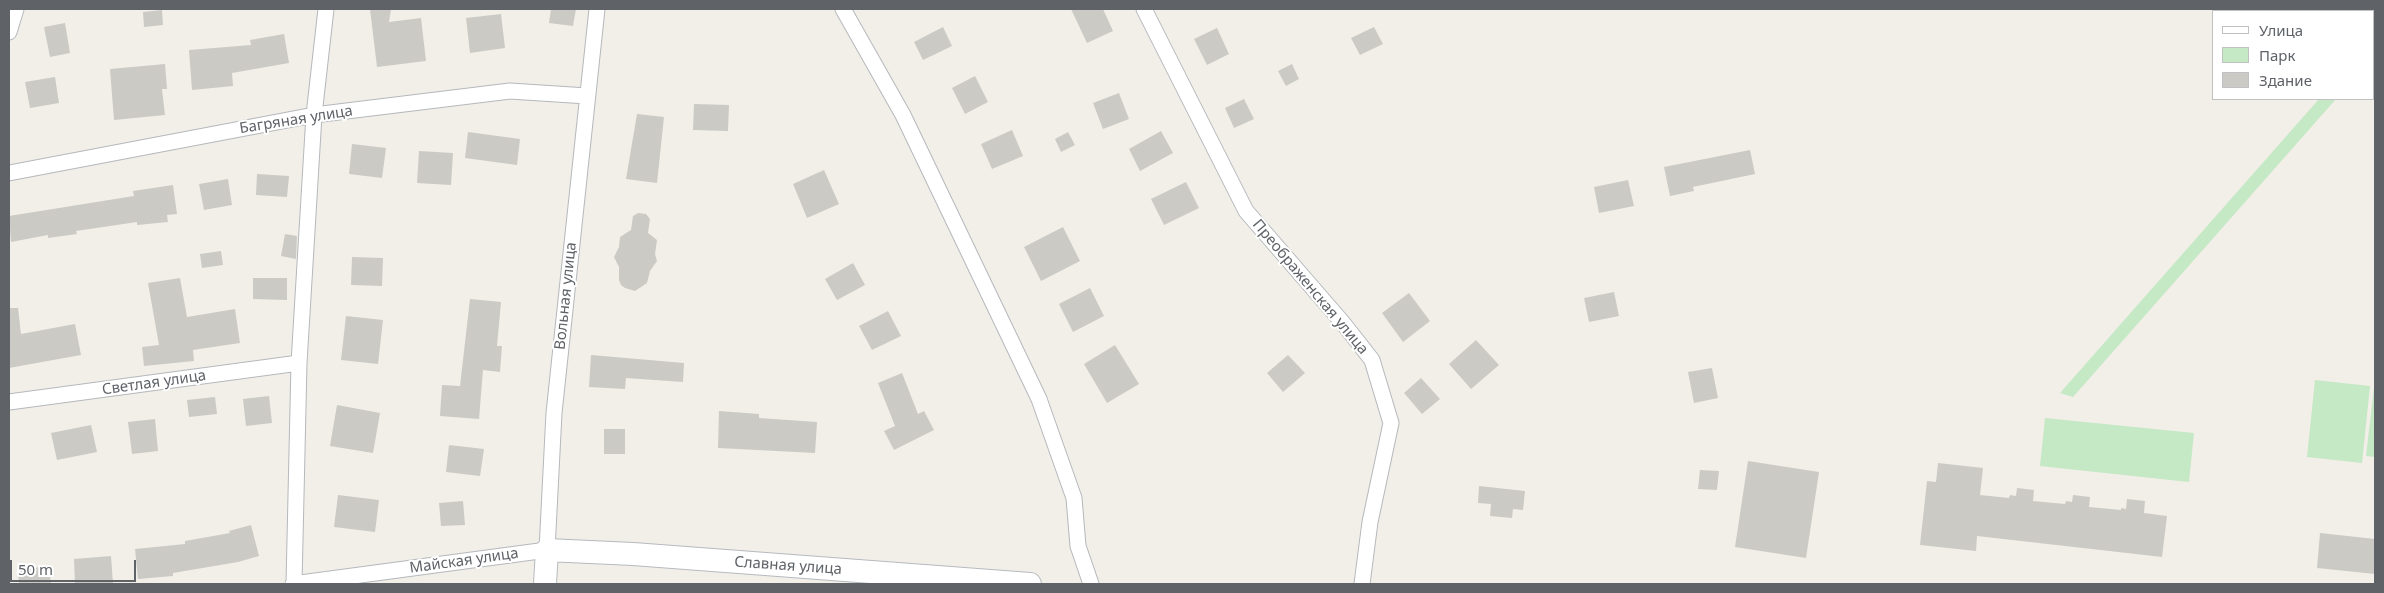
<!DOCTYPE html>
<html>
<head>
<meta charset="utf-8">
<style>
	body { margin:0 }
	#map { position:relative; width:2384px; height:593px; overflow:hidden; background:#f1efe8; font-family:"Noto Sans",sans-serif }
	canvas { display:block }
	.frame { position:absolute; inset:0; border:10px solid #5f6368; pointer-events:none }
	.legend { position:absolute; left:2212px; top:10px; width:162px; height:90px; box-sizing:border-box; background:#fff; border:1px solid #bfc1c3; margin:0; padding:6px 9px; list-style:none; font-size:15px; color:#5f6368 }
	.legend li { display:flex; align-items:center; gap:10px; height:25px }
	.legend b { width:25px; border:1px solid #bfc1c3 }
	.scale { position:absolute; left:10px; top:560px; width:126px; height:22px; box-sizing:border-box; border:2px solid #5f6368; border-top:0; padding-left:6px; font-size:15px; line-height:18px; white-space:nowrap; color:#5f6368; -webkit-text-stroke:4px #fff; paint-order:stroke }
</style>
</head>
<body>
<div id="map">
<canvas width="2384" height="593"></canvas>
<div class="frame"></div>
<ul class="legend">
<li><b style="height:6px;background:#fff"></b>Улица</li>
<li><b style="height:14px;background:#c5e8c5"></b>Парк</li>
<li><b style="height:14px;background:#cccac5"></b>Здание</li>
</ul>
<div class="scale">50 m</div>
</div>
<script>
const g = document.querySelector('canvas').getContext('2d');
g.lineJoin = 'round';
function fillPath(path, color) { g.fillStyle = color; g.fill(path, 'evenodd'); }
const poly = rows => new Path2D(rows.map(r => 'M' + r).join(''));
function stroke(path, color, width, dash) { g.strokeStyle = color; g.lineWidth = width; g.lineCap = dash ? 'butt' : 'round'; g.setLineDash(dash || []); g.stroke(path); }
function label(font, color, halo, rows, align = 'center') {
  g.font = font + ' "Noto Sans",sans-serif'; g.lineWidth = 4; g.setLineDash([]); g.textBaseline = 'middle'; g.strokeStyle = halo; g.fillStyle = color; for (const [text, x, y, turn = 0] of rows) {
    g.save(); g.translate(x, y); g.rotate((+turn || 0) * Math.PI / 180); g.textAlign = isNaN(turn) ? turn : align; if (halo) g.strokeText(text, 0, 0); g.fillText(text, 0, 0); g.restore();
  }
}
fillPath(poly([
	[2319,99,2336,99,2073,397,2060,393],
	[2315,380,2370,386,2362,463,2307,457],
	[2374,388,2375,388,2375,457,2366,456],
	[2045,418,2194,433,2189,482,2040,466]
]), '#c5e8c5');
fillPath(poly([
	[370,9,391,9,389,22,421,18,426,61,377,67],
	[551,9,576,9,573,26,549,23],
	[1071,9,1103,9,1113,31,1087,43],
	[162,10,163,25,144,27,143,12],
	[501,14,505,48,470,53,466,18],
	[65,23,70,53,50,57,44,27],
	[943,27,952,46,923,60,914,42],
	[1374,27,1383,44,1360,55,1351,38],
	[1217,28,1229,54,1207,65,1194,39],
	[284,34,289,63,232,73,233,86,192,90,189,50,251,45,250,40],
	[165,64,167,89,162,89,165,115,114,120,110,69],
	[1292,64,1299,79,1286,86,1278,71],
	[975,76,988,102,965,114,952,88],
	[55,77,59,103,30,108,25,82],
	[1119,93,1129,119,1103,129,1093,103],
	[1244,99,1254,119,1234,128,1225,108],
	[694,104,729,105,728,131,693,130],
	[637,114,664,117,657,183,626,179],
	[1012,130,1023,156,992,169,981,144],
	[1161,131,1173,153,1140,171,1129,149],
	[468,132,520,139,517,165,465,158],
	[1068,132,1075,145,1061,152,1055,139],
	[352,144,386,148,382,178,349,174],
	[1750,150,1755,174,1693,187,1694,191,1670,196,1664,167],
	[419,151,453,153,451,185,417,183],
	[824,170,839,204,807,218,793,184],
	[257,174,289,176,287,197,256,195],
	[228,179,232,205,204,210,199,184],
	[1628,180,1634,206,1599,213,1594,187],
	[1186,182,1199,208,1164,225,1151,199],
	[173,185,177,214,167,215,168,222,137,225,137,222,76,231,77,234,48,238,48,235,11,242,9,216,134,196,133,191],
	[638,213,646,214,650,219,648,233,657,240,655,254,657,261,650,271,647,283,635,291,625,288,621,285,619,280,619,267,614,257,619,247,620,237,631,230,633,216],
	[1063,227,1080,261,1041,281,1024,247],
	[285,234,297,236,296,259,281,256],
	[221,251,223,265,202,268,200,254],
	[352,257,383,258,382,286,351,285],
	[853,263,865,285,837,300,825,279],
	[180,278,187,317,235,309,240,343,193,350,194,361,144,366,142,347,159,345,148,283],
	[253,278,287,278,287,300,253,299],
	[1090,288,1104,316,1073,332,1059,304],
	[1614,292,1619,316,1589,322,1584,298],
	[1409,293,1430,321,1403,342,1382,313],
	[470,299,501,302,497,346,502,346,500,372,483,370,479,419,440,416,442,385,460,386],
	[9,308,18,308,21,334,75,324,81,355,9,368],
	[888,311,901,336,872,350,859,326],
	[346,316,383,320,378,364,341,360],
	[1476,340,1499,365,1471,389,1449,364],
	[1115,345,1139,384,1107,403,1084,364],
	[591,355,684,363,683,382,626,378,625,389,589,387],
	[1288,355,1305,373,1283,392,1267,373],
	[1712,368,1718,398,1694,403,1688,372],
	[902,373,918,414,924,411,934,430,894,450,884,431,895,426,878,383],
	[1421,378,1440,399,1422,414,1404,393],
	[269,396,272,423,246,426,243,399],
	[215,397,217,414,189,417,187,400],
	[337,405,380,413,373,453,330,446],
	[719,411,759,414,759,418,817,422,815,453,718,448],
	[155,419,158,451,132,454,128,422],
	[91,425,97,452,57,460,51,433],
	[604,429,625,429,625,454,604,454],
	[449,445,484,449,480,476,446,472],
	[1748,461,1819,472,1806,558,1735,547],
	[1938,463,1983,468,1980,495,2009,498,2010,495,2016,496,2017,488,2034,490,2033,501,2065,504,2066,501,2072,502,2073,495,2090,497,2089,507,2121,510,2121,508,2126,509,2127,499,2145,501,2144,513,2167,516,2162,557,1977,536,1976,551,1920,545,1927,481,1936,482],
	[1700,470,1719,471,1717,490,1698,489],
	[1479,486,1525,491,1523,510,1513,509,1512,518,1490,516,1491,504,1478,503],
	[338,495,379,500,375,532,334,527],
	[463,501,465,525,441,526,439,503],
	[251,525,259,556,238,562,173,573,173,576,138,579,135,549,185,544,185,541,230,533,229,531],
	[2320,533,2375,539,2375,574,2317,568],
	[111,556,113,584,75,584,74,559],
	[49,566,51,584,19,584,18,570]
]), '#cccac5');
const street = poly([
	[843,9,903,115,1039,399,1074,498,1078,546,1091,584],
	[1144,9,1246,211,1343,323,1372,360,1391,423,1370,522,1362,584],
	[9,32,16,9],
	[9,173,314,115,510,91,587,96],
	[9,402,299,363],
	[293,584,547,550,554,413,597,9],
	[294,584,299,363,314,115,326,9]
]);
const secondary = poly([
	[545,584,547,550,633,554,1030,584]
]);
stroke(street, '#b5b8bc', 17);
stroke(secondary, '#b6babf', 24);
stroke(street, '#fff', 15);
stroke(secondary, '#fff', 22);
label('15px', '#5f6368', '#fff', [
	["Багряная улица",296,120,-9],
	["Преображенская улица",1310,287,50],
	["Вольная улица",566,296,-84],
	["Светлая улица",154,383,-8],
	["Майская улица",464,561,-8],
	["Славная улица",788,566,4]
]);
</script>
</body>
</html>
